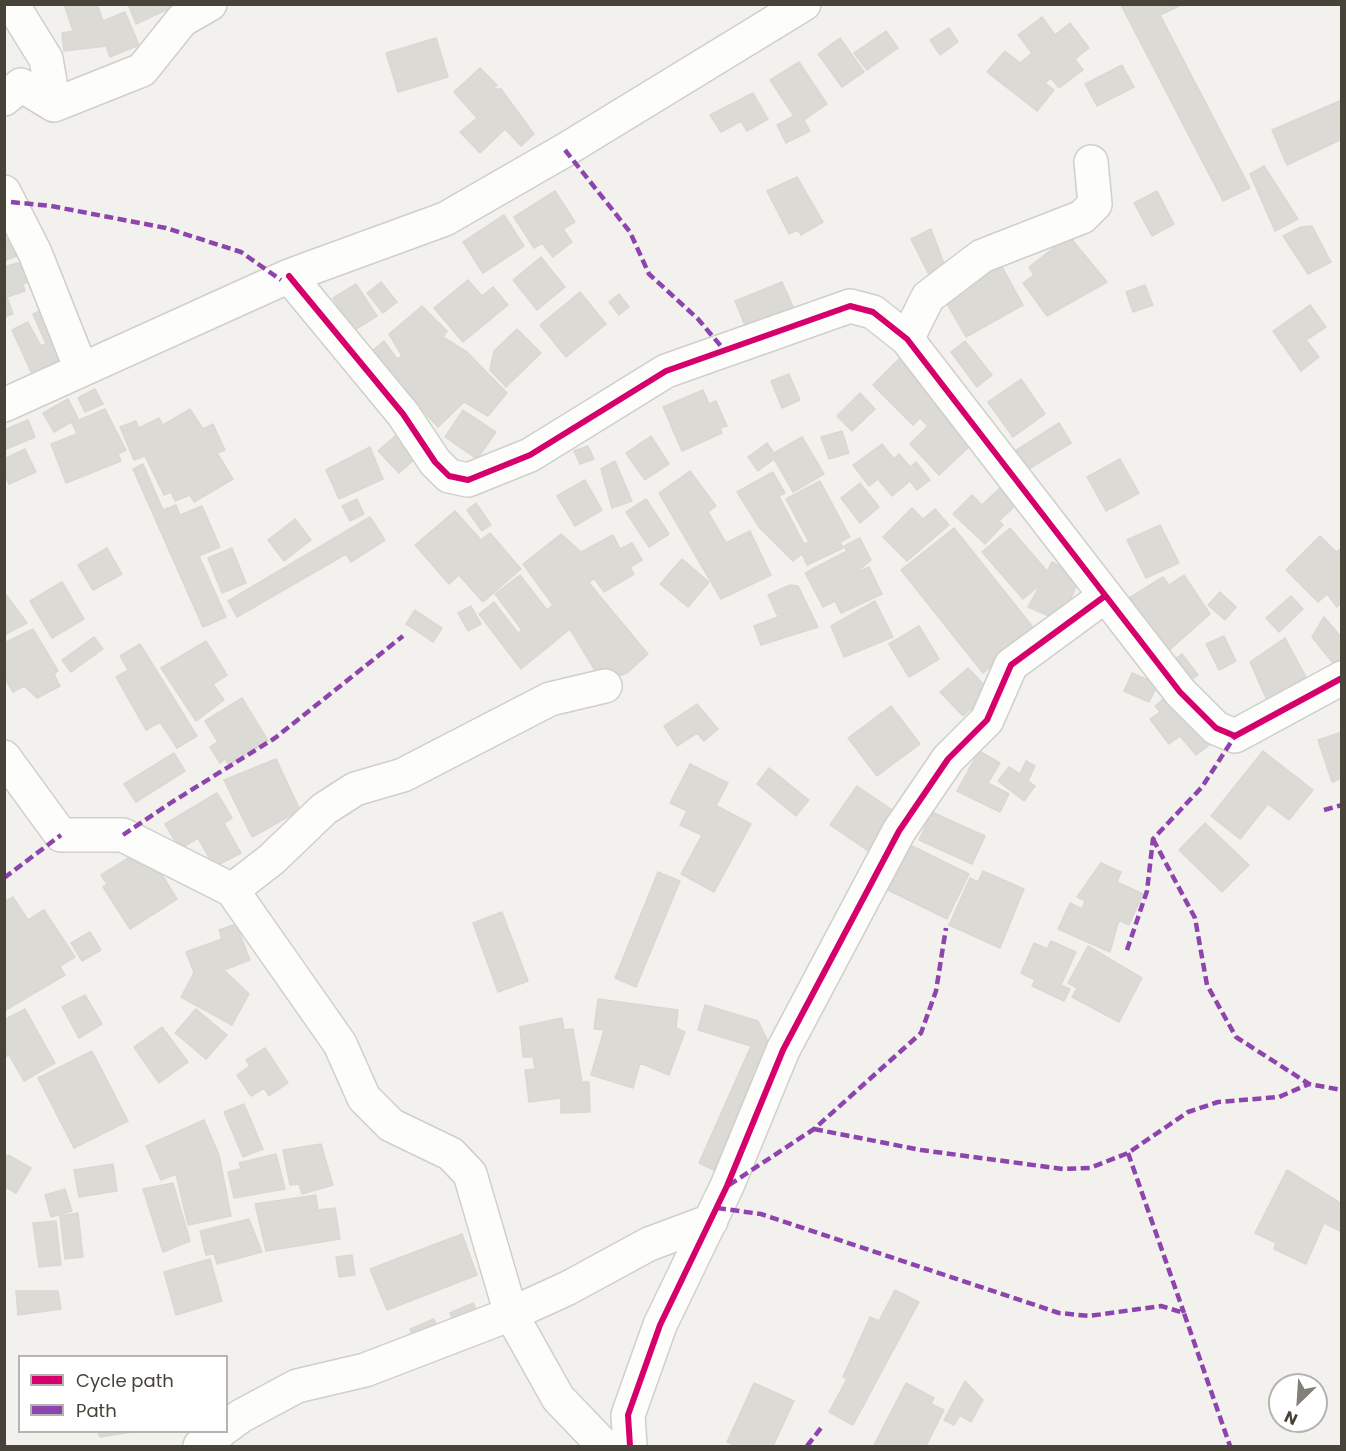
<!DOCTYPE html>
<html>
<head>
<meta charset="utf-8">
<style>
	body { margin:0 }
	#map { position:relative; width:1346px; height:1451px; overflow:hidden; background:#f2f1ed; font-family:Poppins,sans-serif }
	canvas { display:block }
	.frame { position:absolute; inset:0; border:6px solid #474339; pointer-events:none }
	.legend { position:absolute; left:18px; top:1355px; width:210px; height:78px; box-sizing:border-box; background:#fff; border:2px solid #b5b4b0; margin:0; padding:8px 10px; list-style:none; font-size:18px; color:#474339 }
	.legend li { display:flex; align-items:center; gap:12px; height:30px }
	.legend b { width:30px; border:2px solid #b5b4b0 }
	.north { position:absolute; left:1268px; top:1373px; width:60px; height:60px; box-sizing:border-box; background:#fff; border:2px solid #b5b4b0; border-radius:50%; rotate:205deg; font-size:16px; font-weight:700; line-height:24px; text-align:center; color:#474339 }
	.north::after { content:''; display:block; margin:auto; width:21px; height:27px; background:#838078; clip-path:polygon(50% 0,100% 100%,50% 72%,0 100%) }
</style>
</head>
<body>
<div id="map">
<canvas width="1346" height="1451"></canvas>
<div class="frame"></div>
<ul class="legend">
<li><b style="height:8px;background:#d6006c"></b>Cycle path</li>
<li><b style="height:8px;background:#8e44ad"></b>Path</li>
</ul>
<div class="north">N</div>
</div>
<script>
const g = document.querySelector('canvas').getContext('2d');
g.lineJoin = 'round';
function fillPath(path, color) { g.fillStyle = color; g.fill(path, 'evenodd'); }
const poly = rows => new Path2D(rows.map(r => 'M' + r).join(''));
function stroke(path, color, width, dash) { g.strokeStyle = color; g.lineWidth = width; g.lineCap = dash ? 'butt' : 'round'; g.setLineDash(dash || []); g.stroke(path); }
const building = poly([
	[64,4,97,4,103,21,125,12,139,45,110,57,106,46,64,51,62,33,73,31,64,4],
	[128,4,179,4,136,24,128,4],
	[1127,4,1183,4,1160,15,1250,188,1223,201,1122,7,1127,4],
	[1042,17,1055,35,1070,23,1089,48,1075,59,1083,70,1059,88,1051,78,1045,83,1054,90,1037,111,987,72,1005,51,1020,63,1032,53,1018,35,1042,17],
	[949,28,958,42,940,55,930,40,949,28],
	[886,31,898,48,867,70,854,53,886,31],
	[436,38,448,77,398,92,386,53,436,38],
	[840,38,864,72,842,87,818,54,840,38],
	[799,62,827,104,804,120,810,131,786,143,777,125,794,116,770,80,799,62],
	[1122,65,1134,87,1097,106,1085,84,1122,65],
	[480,68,497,85,493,89,501,89,534,134,521,146,505,129,480,153,460,132,477,118,454,92,480,68],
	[753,93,768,119,747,131,741,121,721,132,710,115,753,93],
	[1342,100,1342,139,1287,165,1272,130,1342,100],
	[1264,166,1298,219,1275,231,1250,174,1264,166],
	[797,177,823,222,801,235,798,230,789,234,767,191,797,177],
	[555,191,575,222,563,229,572,242,553,257,542,243,534,248,514,217,555,191],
	[1157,191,1174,224,1152,236,1134,203,1157,191],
	[504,215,524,246,483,273,463,242,504,215],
	[1312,226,1331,262,1308,274,1283,236,1301,227,1312,226],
	[931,229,945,266,928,273,911,239,931,229],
	[1069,236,1107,282,1047,316,1023,283,1034,275,1029,267,1069,236],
	[12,238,19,255,4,261,4,241,12,238],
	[541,257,565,287,537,310,513,280,541,257],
	[17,263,22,265,29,282,23,284,25,291,7,297,13,314,4,317,4,267,17,263],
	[1001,265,1023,305,966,337,943,297,1001,265],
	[468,280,482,296,493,287,508,305,463,342,434,308,468,280],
	[381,282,397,302,383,313,367,293,381,282],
	[782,282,799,320,751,340,735,301,782,282],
	[356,284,377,316,353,331,333,298,356,284],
	[1145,285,1153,305,1133,312,1126,292,1145,285],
	[580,292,606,324,566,357,540,325,580,292],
	[619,294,629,307,619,315,609,302,619,294],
	[1310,305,1326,327,1306,340,1319,357,1301,371,1273,331,1310,305],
	[52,306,75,362,36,383,12,330,28,322,41,346,46,344,33,314,52,306],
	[422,306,447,331,443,337,467,352,507,393,488,416,464,402,438,427,422,410,416,414,366,356,384,341,397,359,402,356,389,334,422,306],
	[517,329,541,353,506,387,490,370,494,351,517,329],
	[965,341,992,375,977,387,951,352,965,341],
	[903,355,973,443,939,475,910,444,928,426,920,418,913,425,873,385,903,355],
	[789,374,800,400,782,408,771,381,789,374],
	[1021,379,1045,414,1013,437,988,402,1021,379],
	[95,389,103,404,85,412,78,398,95,389],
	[703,390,709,404,716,401,727,426,720,428,722,433,682,451,663,407,703,390],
	[860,393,875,409,852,431,837,416,860,393],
	[68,399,78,418,54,432,43,413,68,399],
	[105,409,126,450,118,454,121,461,66,483,51,444,77,434,72,423,105,409],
	[190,409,203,429,213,424,225,450,217,453,233,479,194,502,190,495,175,501,171,492,164,495,145,456,134,460,120,427,136,421,139,428,159,418,163,425,190,409],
	[463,410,496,432,477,459,445,437,463,410],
	[28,420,35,437,4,450,4,430,28,420],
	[1059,423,1071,443,1027,470,1015,451,1059,423],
	[403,429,424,451,399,473,378,451,403,429],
	[842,431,849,453,829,459,821,437,842,431],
	[651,436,669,464,645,480,626,453,651,436],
	[802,437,824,474,793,492,774,459,758,471,748,457,767,443,774,453,802,437],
	[882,444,894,459,899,454,910,467,916,462,930,480,917,490,910,481,892,496,878,479,869,486,853,465,882,444],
	[588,446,594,459,580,464,574,451,588,446],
	[370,447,383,479,339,499,326,470,370,447],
	[25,449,36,472,9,484,4,474,4,459,25,449],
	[1120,459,1139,493,1106,511,1087,477,1120,459],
	[615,461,632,501,612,508,601,469,615,461],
	[143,464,163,510,176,505,180,515,202,506,220,547,199,556,226,617,203,627,133,469,143,464],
	[690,471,716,506,708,512,726,543,750,531,771,575,721,599,659,493,690,471],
	[773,472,785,493,779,496,804,544,809,542,786,499,820,481,850,537,840,542,843,548,807,565,802,554,793,561,759,527,737,492,773,472],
	[585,480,602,510,575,526,557,496,585,480],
	[860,483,879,507,860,523,841,498,860,483],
	[1003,485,1019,502,999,521,1003,525,985,544,953,514,972,495,982,505,1003,485],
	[357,499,364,514,350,521,342,506,357,499],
	[646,499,669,534,649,547,626,512,646,499],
	[476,503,491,525,482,531,467,510,476,503],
	[912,508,923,519,935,509,949,525,907,561,883,537,912,508],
	[455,511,481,540,490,533,521,569,483,602,459,575,449,584,415,545,455,511],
	[370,517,385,540,351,562,346,554,237,617,228,601,370,517],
	[295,519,311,540,284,561,268,540,295,519],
	[1160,525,1179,563,1146,578,1127,540,1160,525],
	[954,528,1036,631,983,673,901,570,954,528],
	[1010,528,1047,571,1052,562,1080,577,1061,621,1028,607,1040,585,1023,599,982,552,1010,528],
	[561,534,581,552,613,535,620,549,632,543,642,560,630,567,634,574,604,592,594,578,589,583,648,654,627,673,602,682,570,629,521,669,479,614,494,602,518,633,522,630,495,594,520,575,547,610,553,605,523,564,561,534],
	[1320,536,1336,552,1342,548,1342,603,1337,607,1327,594,1318,602,1286,570,1320,536],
	[860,538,871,560,854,574,869,567,882,594,841,613,835,601,823,607,805,573,847,551,844,546,860,538],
	[107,548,122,574,93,590,78,565,107,548],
	[232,548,246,583,222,593,208,558,232,548],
	[682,559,709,582,688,607,660,584,682,559],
	[1184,575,1210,614,1167,652,1126,600,1163,577,1169,585,1184,575],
	[62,582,84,619,52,638,30,601,62,582],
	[790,585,798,586,818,627,761,645,754,626,791,612,777,615,768,595,790,585],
	[4,592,27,623,4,635,4,592],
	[1220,592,1236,607,1225,620,1208,605,1220,592],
	[1291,596,1303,609,1279,632,1266,618,1291,596],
	[875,601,893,637,844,657,831,626,875,601],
	[471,606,481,624,468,631,458,613,471,606],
	[415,610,442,628,433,642,406,624,415,610],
	[1324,617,1342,638,1342,664,1337,668,1312,637,1324,617],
	[919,626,939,659,909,677,889,644,919,626],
	[33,629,58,671,54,674,60,686,37,698,24,686,13,692,4,677,4,643,33,629],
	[1224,636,1236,661,1219,670,1206,644,1224,636],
	[94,637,103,649,71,672,62,660,94,637],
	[1285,638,1306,677,1269,705,1250,662,1285,638],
	[206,641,227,675,213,684,224,700,196,721,161,668,206,641],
	[140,644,197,736,177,748,160,722,146,730,116,677,128,670,120,656,140,644],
	[1182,654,1198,675,1184,685,1168,664,1182,654],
	[968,668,993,694,975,712,971,708,963,716,940,692,968,668],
	[1132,673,1158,684,1149,702,1124,691,1132,673],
	[1170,693,1212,743,1196,755,1180,736,1169,744,1150,719,1160,712,1155,706,1170,693],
	[242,698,268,741,229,765,225,759,220,763,210,747,218,742,205,721,242,698],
	[697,704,718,729,704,741,697,733,677,746,664,726,697,704],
	[891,706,920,744,877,776,848,738,891,706],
	[1342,732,1342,778,1332,782,1318,740,1342,732],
	[979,751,1000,763,988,783,1009,794,1000,812,957,791,979,751],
	[1263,751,1313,790,1289,820,1268,804,1240,839,1211,816,1263,751],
	[174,753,185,771,136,802,124,784,174,753],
	[276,759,300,810,252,837,224,780,276,759],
	[1026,761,1035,766,1028,781,1035,786,1024,801,998,781,1009,767,1020,774,1026,761],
	[690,764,728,783,713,812,717,806,751,824,714,892,681,874,702,835,680,825,687,811,670,803,690,764],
	[769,768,809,800,796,816,757,784,769,768],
	[857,786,904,818,877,857,830,825,857,786],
	[217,793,232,818,224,823,241,853,214,867,198,838,180,849,165,824,217,793],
	[932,812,985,836,972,864,919,840,932,812],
	[1205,823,1249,865,1222,892,1179,850,1205,823],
	[908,844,969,874,947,919,886,889,908,844],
	[133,855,139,863,150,856,177,899,130,929,103,887,107,884,101,875,133,855],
	[1101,863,1121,872,1117,882,1143,894,1129,925,1119,920,1110,952,1058,929,1070,903,1082,909,1085,901,1077,897,1101,863],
	[983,871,1024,889,1000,948,949,925,970,878,978,882,983,871],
	[658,872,680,881,636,987,615,978,658,872],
	[13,897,28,920,44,910,75,957,60,966,65,975,4,1011,4,902,13,897],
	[502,912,528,981,498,992,473,923,502,912],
	[236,924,250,960,224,970,249,994,232,1025,181,997,194,973,186,952,222,939,219,930,236,924],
	[90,932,101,950,82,961,71,943,90,932],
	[1051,941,1076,952,1061,985,1070,989,1064,1001,1032,986,1035,980,1021,973,1034,943,1047,949,1051,941],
	[1088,946,1142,978,1119,1022,1072,997,1077,988,1068,983,1088,946],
	[85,995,102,1024,79,1038,62,1007,85,995],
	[598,999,678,1010,676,1028,685,1032,669,1075,640,1063,633,1088,591,1075,604,1030,594,1029,598,999],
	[705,1005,758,1021,770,1046,714,1170,699,1163,751,1046,698,1030,705,1005],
	[25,1009,55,1063,24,1081,9,1055,4,1057,4,1020,25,1009],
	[196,1009,227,1035,206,1059,175,1033,196,1009],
	[562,1018,564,1030,573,1029,582,1082,589,1082,590,1112,561,1113,561,1098,529,1102,525,1070,535,1069,533,1057,523,1057,520,1027,562,1018],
	[162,1027,188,1062,159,1083,134,1047,162,1027],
	[265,1048,288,1083,269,1096,264,1088,251,1096,237,1075,250,1066,246,1060,265,1048],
	[92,1051,128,1121,74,1148,38,1078,92,1051],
	[244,1104,263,1149,243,1157,224,1112,244,1104],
	[204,1120,219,1155,231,1216,188,1225,176,1174,161,1180,146,1146,204,1120],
	[321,1144,333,1185,302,1194,299,1184,290,1185,283,1150,321,1144],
	[276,1154,285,1189,234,1198,228,1172,241,1169,239,1163,276,1154],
	[8,1155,31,1168,16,1193,4,1186,4,1161,8,1155],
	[113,1164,117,1191,79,1197,74,1170,113,1164],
	[1287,1170,1342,1204,1342,1232,1324,1223,1306,1264,1274,1249,1276,1243,1255,1233,1287,1170],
	[173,1183,190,1241,163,1252,143,1189,173,1183],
	[65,1189,72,1211,51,1217,45,1195,65,1189],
	[316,1195,318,1210,335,1208,340,1239,266,1251,255,1204,316,1195],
	[78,1213,83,1257,65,1259,60,1216,78,1213],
	[249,1219,262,1252,217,1264,214,1254,206,1255,200,1231,249,1219],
	[56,1221,61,1265,39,1267,33,1223,56,1221],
	[462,1234,477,1275,387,1310,370,1269,462,1234],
	[352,1255,355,1275,339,1277,336,1257,352,1255],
	[210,1259,222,1301,176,1315,164,1272,210,1259],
	[895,1290,919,1302,853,1425,829,1412,847,1379,843,1377,870,1317,879,1321,895,1290],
	[16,1291,58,1291,61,1309,18,1315,16,1291],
	[473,1303,480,1318,457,1328,450,1313,473,1303],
	[434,1319,440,1335,416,1344,410,1329,434,1319],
	[965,1381,983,1400,971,1422,960,1415,954,1425,944,1420,965,1381],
	[754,1383,794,1401,773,1446,738,1446,727,1442,754,1383],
	[906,1383,934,1398,931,1404,944,1410,926,1446,917,1446,911,1443,909,1446,878,1446,874,1445,906,1383],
	[98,1432,131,1432,100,1437,98,1432]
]);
fillPath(building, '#dbdad5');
stroke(building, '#dad8d3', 1.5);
const minor = poly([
	[12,4,46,59,54,105],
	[4,99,21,85,54,105,142,70,182,20,210,4],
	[4,192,35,253,81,369],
	[289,276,403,414,435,462,449,476,468,480,530,455,666,371,850,306,873,312,907,339,1180,692,1216,728,1235,736,1342,678],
	[907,339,928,297,982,256,1082,217,1095,204,1091,162],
	[4,405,289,276,445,219,565,150,804,4],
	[4,757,61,835,123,835,232,890,340,1044,364,1098,391,1125,451,1154,470,1174,511,1314,558,1398,604,1446],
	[232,890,272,859,324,809,355,789,403,775,550,699,605,686],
	[226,1427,241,1416,297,1386,365,1370,511,1314,568,1288,649,1244,711,1221],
	[200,1446,220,1432],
	[630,1446,628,1415,660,1325,727,1186,783,1050,899,831,948,759,987,720,1011,665,1105,596]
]);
stroke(minor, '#d0cfca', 36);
stroke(minor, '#fdfdfc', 33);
stroke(poly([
	[565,150,630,232,649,274,698,319,725,351],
	[11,202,51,206,166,228,241,252,281,280],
	[1324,810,1342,805],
	[123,835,172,802,275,738,403,636],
	[1153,839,1195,918,1207,985,1236,1037,1309,1084,1342,1090],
	[4,878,61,835],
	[1127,950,1147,891,1153,839,1202,787,1235,736],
	[814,1129,921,1150,1063,1169,1090,1168,1128,1153,1188,1112,1218,1102,1279,1097,1309,1084],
	[1128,1153,1184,1313],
	[729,1185,814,1129,921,1033,936,991,946,928],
	[717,1208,761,1214,1059,1313,1089,1316,1161,1306,1184,1313,1230,1446],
	[807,1446,821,1428]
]), '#8e44ad', 4.5, [9, 4.5]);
stroke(poly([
	[289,276,403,414,435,462,449,476,468,480,530,455,666,371,850,306,873,312,907,339,1180,692,1216,728,1235,736,1342,678],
	[630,1446,628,1415,660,1325,727,1186,783,1050,899,831,948,759,987,720,1011,665,1105,596]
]), '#d6006c', 6);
</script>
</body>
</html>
